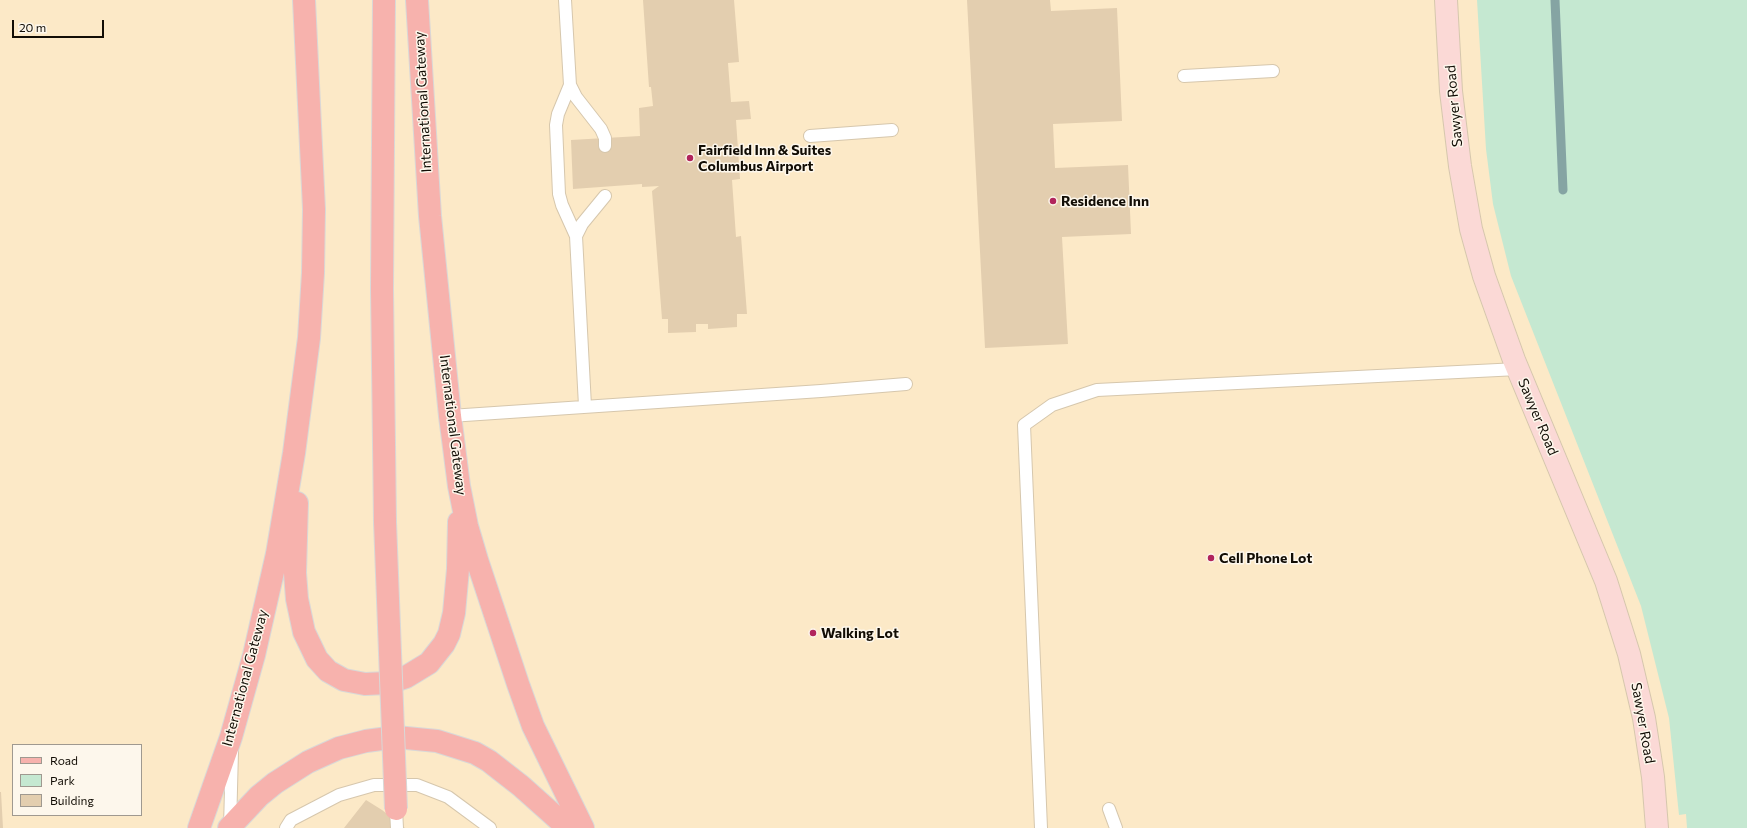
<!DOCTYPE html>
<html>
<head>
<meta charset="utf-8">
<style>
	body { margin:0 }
	#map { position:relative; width:1747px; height:828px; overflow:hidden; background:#fdf7ec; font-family:Commissioner,sans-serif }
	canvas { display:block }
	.legend { position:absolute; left:12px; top:744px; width:130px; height:72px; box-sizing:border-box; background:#fdf7ec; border:1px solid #9f9990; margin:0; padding:5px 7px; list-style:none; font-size:12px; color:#120d05 }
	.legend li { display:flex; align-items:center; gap:8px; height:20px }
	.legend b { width:20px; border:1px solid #9f9990 }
	.scale { position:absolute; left:12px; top:20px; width:92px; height:18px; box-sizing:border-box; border:2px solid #120d05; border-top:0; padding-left:5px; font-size:12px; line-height:14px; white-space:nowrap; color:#120d05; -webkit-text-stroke:3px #fdf7ec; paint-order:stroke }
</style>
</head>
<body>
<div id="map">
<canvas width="1747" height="828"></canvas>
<ul class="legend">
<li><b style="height:5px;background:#f7b2ad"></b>Road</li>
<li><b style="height:11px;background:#c5e8d1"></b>Park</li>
<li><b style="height:11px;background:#e3ceaf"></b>Building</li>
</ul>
<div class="scale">20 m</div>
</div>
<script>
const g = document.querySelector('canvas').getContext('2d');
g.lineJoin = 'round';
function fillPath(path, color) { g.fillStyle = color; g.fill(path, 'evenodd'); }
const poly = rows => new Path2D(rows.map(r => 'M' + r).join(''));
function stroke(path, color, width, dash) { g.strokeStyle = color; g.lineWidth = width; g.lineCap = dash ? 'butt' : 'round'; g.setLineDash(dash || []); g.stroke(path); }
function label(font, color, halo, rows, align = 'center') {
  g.font = font + ' Commissioner,sans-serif'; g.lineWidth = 3; g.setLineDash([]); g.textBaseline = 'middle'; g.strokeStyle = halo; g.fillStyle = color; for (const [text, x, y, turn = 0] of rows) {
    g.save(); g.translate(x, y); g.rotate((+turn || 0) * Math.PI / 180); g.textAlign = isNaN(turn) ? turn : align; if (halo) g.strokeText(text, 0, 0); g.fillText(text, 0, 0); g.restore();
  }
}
fillPath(poly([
	[0,0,1747,0,1747,828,0,828],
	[13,745,141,745,141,815,13,815]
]), '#fce9c7');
fillPath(poly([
	[1477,0,1747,0,1747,828,1687,828,1686,814,1679,815,1669,718,1641,606,1511,276,1493,204,1486,149]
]), '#c5e8d1');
stroke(poly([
	[1555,0,1563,190]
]), '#85a4a3', 9);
fillPath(poly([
	[643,0,734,0,739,62,728,63,731,102,749,101,751,119,736,120,740,179,732,180,736,237,741,236,747,314,737,314,737,327,708,329,708,324,696,324,696,332,668,333,668,319,662,319,652,191,659,186,642,187,642,184,573,189,571,140,640,136,639,108,653,106,651,87,649,87],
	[967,0,1050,0,1051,11,1117,8,1122,121,1053,124,1055,168,1128,165,1131,234,1062,237,1068,344,985,348],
	[0,792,1,792,3,828,0,828],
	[366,800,382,810,405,828,344,828]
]), '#e3ceaf');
const lane = poly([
	[565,0,570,85,558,114,556,125,559,194,562,205,576,236,585,406],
	[1184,76,1273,71],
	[570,85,576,97,601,129,605,138,605,146],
	[810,136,892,130],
	[576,236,582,224,605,196],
	[450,416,821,391,906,384],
	[396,809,397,828],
	[1109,809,1116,828],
	[230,827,232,751],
	[286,828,291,820,339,795,374,785,417,785,448,797,490,828],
	[1041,828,1024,425,1052,405,1097,390,1518,369]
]);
const secondary = poly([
	[1446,0,1451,91,1460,166,1471,229,1484,276,1514,360,1606,581,1629,654,1644,718,1653,777,1657,828]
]);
const primary = poly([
	[384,0,382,289,385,522],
	[417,0,430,216,450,416,459,486,467,526,477,560,518,684,533,726,583,828],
	[297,503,295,573,297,599,304,632,317,659,328,671,344,680,365,684,388,683,406,677,429,663,444,644,449,634,454,613,458,569,459,522],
	[199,828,231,737,254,655,277,554,294,453,309,338,313,273,314,209,304,0],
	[229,828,259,796,275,783,308,762,339,748,366,741,396,737,437,741,475,753,489,761,521,786,568,828]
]);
stroke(lane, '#d6c7ad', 14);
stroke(secondary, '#d6c7ad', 24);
stroke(primary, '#d9d8d7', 24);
stroke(lane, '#fff', 12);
stroke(secondary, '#fbd9d6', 22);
stroke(primary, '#f7b2ad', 22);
const primaryBridge = poly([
	[385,522,396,809]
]);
stroke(primaryBridge, '#d9d8d7', 24, []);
stroke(primaryBridge, '#f7b2ad', 22);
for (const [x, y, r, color] of [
	[690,158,4,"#b1245c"],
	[1053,201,4,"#b1245c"],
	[1211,558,4,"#b1245c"],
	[813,633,4,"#b1245c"]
]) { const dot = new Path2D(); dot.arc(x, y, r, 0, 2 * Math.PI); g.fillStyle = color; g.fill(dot); stroke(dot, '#fdf7ec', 1.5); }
label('14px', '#120d05', '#fdf7ec', [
	["International Gateway",423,102,-93],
	["Sawyer Road",1454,106,-95],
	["Sawyer Road",1538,417,67],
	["International Gateway",453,425,83],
	["International Gateway",245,678,-75],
	["Sawyer Road",1643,723,80]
]);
label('bold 14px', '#120d05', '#fdf7ec', [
	["Fairfield Inn & Suites",698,150],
	["Columbus Airport",698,166],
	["Residence Inn",1061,201],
	["Cell Phone Lot",1219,558],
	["Walking Lot",821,633]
], 'left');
</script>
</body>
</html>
